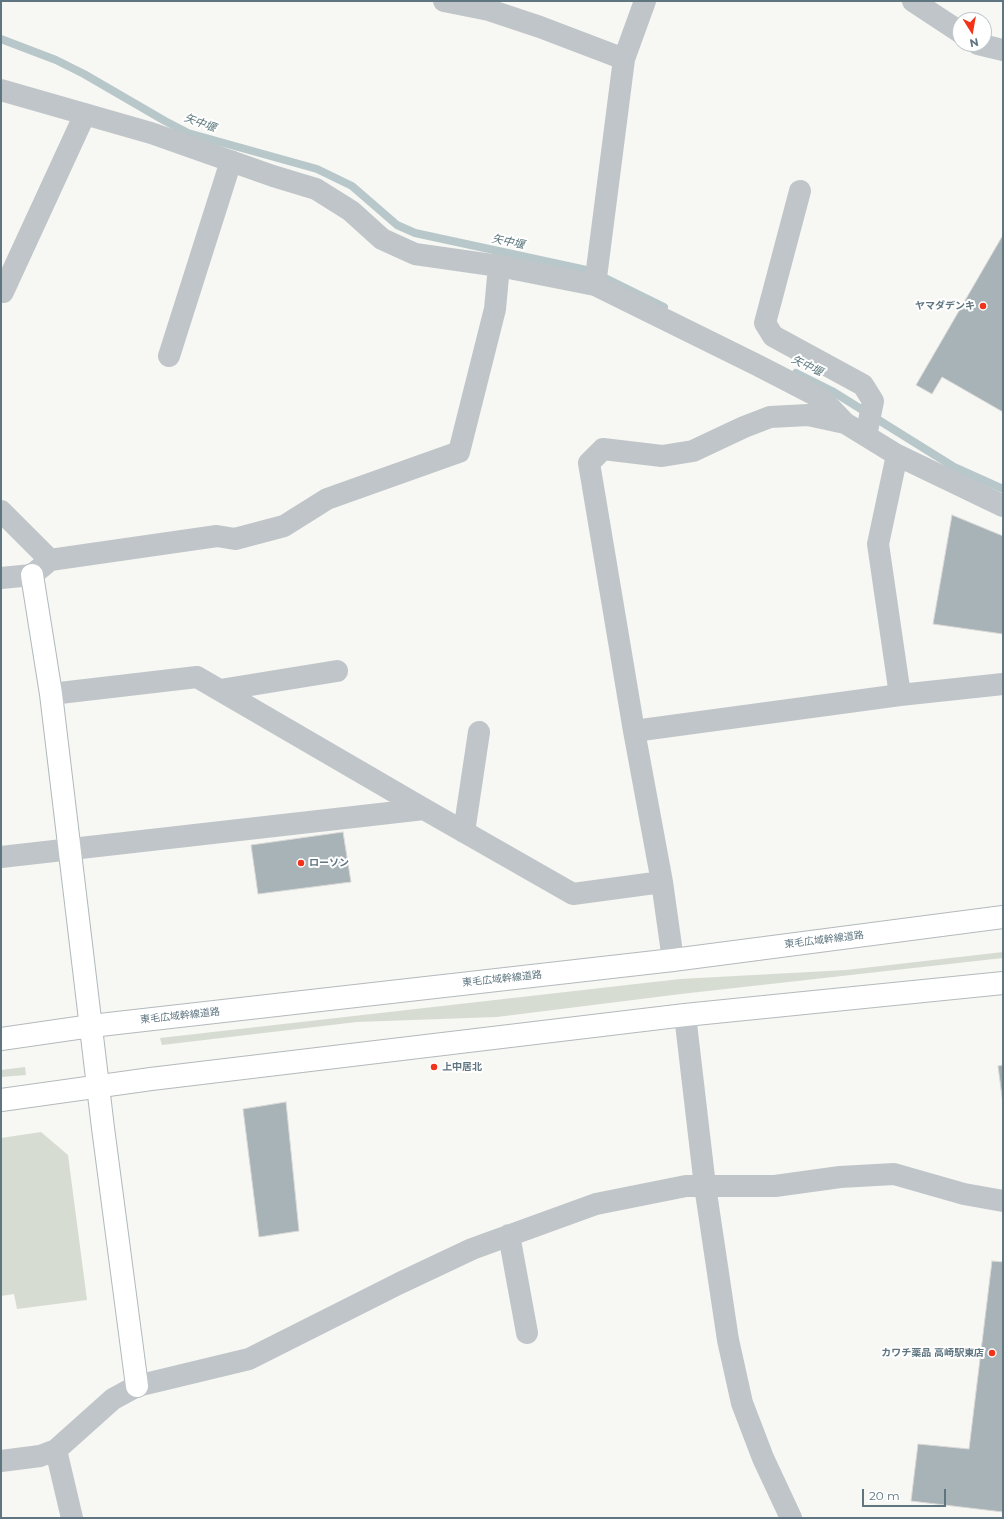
<!DOCTYPE html>
<html>
<head>
<meta charset="utf-8">
<style>
	body { margin:0 }
	#map { position:relative; width:1004px; height:1519px; overflow:hidden; background:#f7f7f3; font-family:Montserrat,sans-serif }
	canvas { display:block }
	.frame { position:absolute; inset:0; border:2px solid #5f7681; pointer-events:none }
	.north { position:absolute; left:952px; top:12px; width:40px; height:40px; box-sizing:border-box; background:#fff; border:1px solid #bfc8cd; border-radius:50%; rotate:169deg; font-size:11px; font-weight:700; line-height:16px; text-align:center; color:#5f7681 }
	.north::after { content:''; display:block; margin:auto; width:14px; height:18px; background:#f23319; clip-path:polygon(50% 0,100% 100%,50% 72%,0 100%) }
	.scale { position:absolute; left:862px; top:1489px; width:84px; height:18px; box-sizing:border-box; border:2px solid #5f7681; border-top:0; padding-left:5px; font-size:12px; line-height:14px; white-space:nowrap; color:#5f7681; -webkit-text-stroke:3px #fff; paint-order:stroke }
</style>
</head>
<body>
<div id="map">
<canvas width="1004" height="1519"></canvas>
<div class="frame"></div>
<div class="north">N</div>
<div class="scale">20 m</div>
</div>
<script>
const g = document.querySelector('canvas').getContext('2d');
g.lineJoin = 'round';
function fillPath(path, color) { g.fillStyle = color; g.fill(path, 'evenodd'); }
const poly = rows => new Path2D(rows.map(r => 'M' + r).join(''));
function stroke(path, color, width, dash) { g.strokeStyle = color; g.lineWidth = width; g.lineCap = dash ? 'butt' : 'round'; g.setLineDash(dash || []); g.stroke(path); }
function label(font, color, halo, rows, align = 'center') {
  g.font = font + ' Montserrat,"Noto Sans JP",sans-serif'; g.lineWidth = 4; g.setLineDash([]); g.textBaseline = 'middle'; g.strokeStyle = halo; g.fillStyle = color; for (const [text, x, y, turn = 0] of rows) {
    g.save(); g.translate(x, y); g.rotate((+turn || 0) * Math.PI / 180); g.textAlign = isNaN(turn) ? turn : align; if (halo) g.strokeText(text, 0, 0); g.fillText(text, 0, 0); g.restore();
  }
}
fillPath(poly([
	[1003,952,1003,958,681,994,497,1017,357,1022,162,1045,160,1038,680,979,846,970],
	[25,1067,26,1075,1,1077,1,1070],
	[41,1132,68,1155,87,1300,17,1309,14,1294,1,1296,1,1138]
]), '#d7dcd2');
stroke(poly([
	[1,39,56,60,84,74,165,121,188,133,317,169,352,186,397,225,415,233,591,271,664,307],
	[796,373,832,391,954,467,1003,489]
]), '#b7c7ca', 8);
const building = poly([
	[1003,235,1003,412,942,377,932,394,916,385,1003,235],
	[952,515,1003,536,1003,634,933,624,952,515],
	[343,832,351,882,258,894,251,845,343,832],
	[1003,1065,1003,1104,998,1066,1003,1065],
	[286,1102,299,1231,259,1237,243,1109,286,1102],
	[992,1261,1003,1262,1003,1512,911,1501,918,1444,969,1449,992,1261]
]);
fillPath(building, '#a8b3b8');
stroke(building, '#d9d8d6', 1);
const secondary = poly([
	[32,575,51,694,103,1128,137,1386]
]);
const highway = poly([
	[1,1039,91,1026,673,960,1003,917],
	[1,1100,151,1079,685,1015,1003,983]
]);
stroke(secondary, '#b1b9bd', 24);
stroke(highway, '#b4b9bc', 24);
stroke(poly([
	[444,1,489,10,540,27,624,59],
	[913,1,960,32],
	[978,44,1003,50],
	[1,90,151,133,273,176,316,189,351,211,382,239,415,254,499,266],
	[800,191,765,323,773,336,863,385,873,401,866,436],
	[595,285,624,59,645,1],
	[1,291,3,292,85,114],
	[169,356,231,161],
	[897,455,878,544,900,695],
	[1,511,50,560],
	[1,578,32,575,50,560,217,536,235,539,284,526,327,499,459,452,495,309,499,266,595,285,757,365,821,398,845,423,897,455,1003,506],
	[220,690,337,671],
	[51,694,197,677,424,809,573,894,662,882],
	[634,731,900,695,1003,684],
	[464,832,479,732],
	[1,857,424,809],
	[673,960,662,882,634,731,589,463,603,449,662,456,693,451,744,427,770,417,808,415,845,423],
	[685,1015,705,1186,728,1340,742,1403,763,1458,791,1518],
	[509,1235,527,1333],
	[56,1450,72,1518],
	[1,1461,40,1456,56,1450,113,1399,137,1386,249,1359,400,1283,472,1249,596,1204,686,1186,775,1186,840,1177,894,1174,964,1194,1003,1201]
]), '#bfc5c8', 22);
stroke(secondary, '#fff', 22);
stroke(highway, '#fff', 22);
for (const [x, y, r, color] of [
	[983,306,4,"#f23319"],
	[301,863,4,"#f23319"],
	[434,1067,4,"#f23319"],
	[992,1353,4,"#f23319"]
]) { const dot = new Path2D(); dot.arc(x, y, r, 0, 2 * Math.PI); g.fillStyle = color; g.fill(dot); stroke(dot, '#fff', 1.5); }
label('bold 10px', '#5f7681', '#fff', [
	["ヤマダデンキ",975,306],
	["ローソン",309,863,"left"],
	["上中居北",442,1067,"left"],
	["カワチ薬品 高崎駅東店",984,1353]
], 'right');
label('10px', '#5f7681', '#fff', [
	["東毛広域幹線道路",824,940,-7],
	["東毛広域幹線道路",502,979,-6],
	["東毛広域幹線道路",180,1016,-6]
]);
label('italic 11px', '#5a777c', '#fff', [
	["矢中堰",200,123,20],
	["矢中堰",508,242,12],
	["矢中堰",807,366,26]
]);
</script>
</body>
</html>
